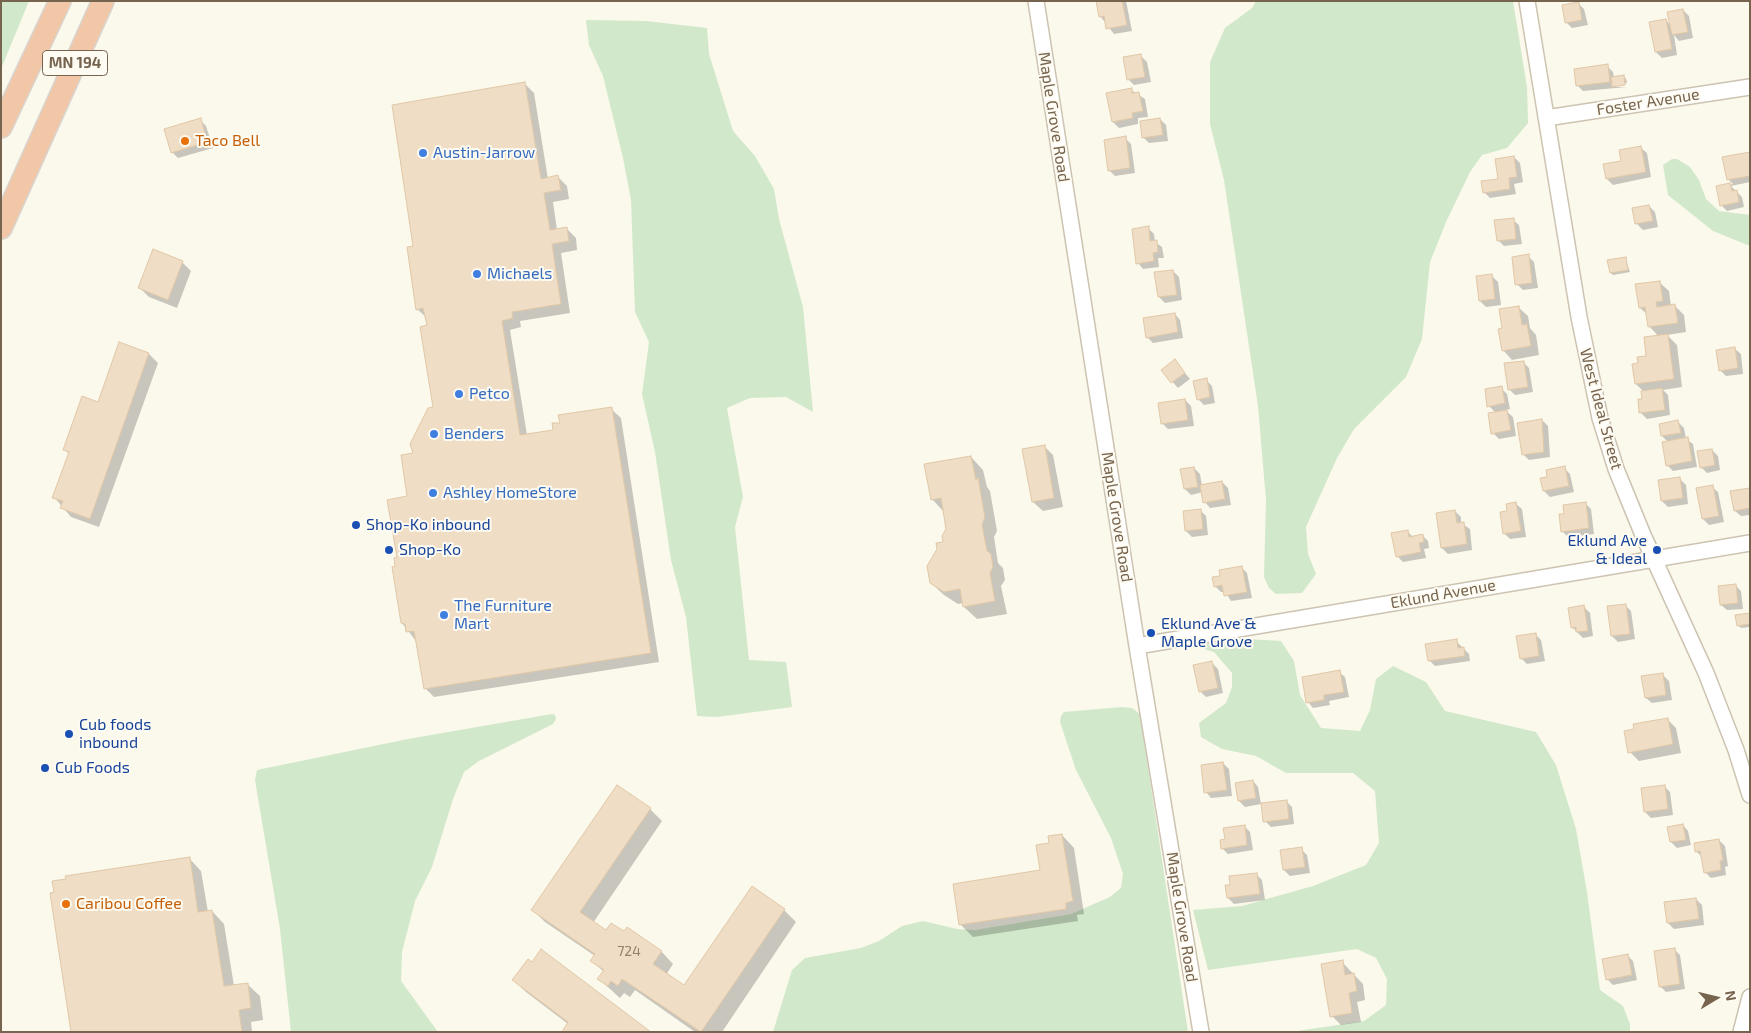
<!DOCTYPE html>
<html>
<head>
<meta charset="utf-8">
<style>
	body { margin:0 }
	#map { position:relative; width:1751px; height:1033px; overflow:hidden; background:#fbf8ec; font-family:"Exo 2",sans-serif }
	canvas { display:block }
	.frame { position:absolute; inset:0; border:2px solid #76644f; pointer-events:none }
	.north { position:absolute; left:1691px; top:973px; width:50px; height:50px; -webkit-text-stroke:4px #fefbf2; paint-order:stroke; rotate:81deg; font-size:14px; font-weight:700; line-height:20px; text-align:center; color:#76644f }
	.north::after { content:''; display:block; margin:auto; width:18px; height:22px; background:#76644f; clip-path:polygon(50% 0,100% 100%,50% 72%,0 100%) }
</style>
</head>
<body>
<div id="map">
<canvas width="1751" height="1033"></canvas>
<div class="frame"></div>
<div class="north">N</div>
</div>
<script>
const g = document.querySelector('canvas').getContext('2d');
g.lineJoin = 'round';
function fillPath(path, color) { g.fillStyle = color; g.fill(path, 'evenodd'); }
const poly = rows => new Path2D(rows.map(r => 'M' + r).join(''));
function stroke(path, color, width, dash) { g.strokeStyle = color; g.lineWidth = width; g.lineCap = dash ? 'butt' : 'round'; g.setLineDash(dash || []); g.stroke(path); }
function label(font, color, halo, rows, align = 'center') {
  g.font = font + ' "Exo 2",sans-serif'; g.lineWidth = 4; g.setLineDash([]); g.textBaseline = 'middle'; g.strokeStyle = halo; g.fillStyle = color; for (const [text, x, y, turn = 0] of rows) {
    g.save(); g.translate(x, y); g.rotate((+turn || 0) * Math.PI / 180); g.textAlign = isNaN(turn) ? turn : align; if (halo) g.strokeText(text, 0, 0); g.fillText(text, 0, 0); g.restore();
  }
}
fillPath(poly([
	[1,1,29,1,1,69],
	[1256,1,1513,1,1527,87,1528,123,1507,148,1482,155,1470,172,1446,222,1430,262,1422,339,1406,377,1354,429,1337,458,1306,527,1308,554,1316,574,1302,593,1276,594,1269,588,1264,577,1266,500,1258,406,1224,180,1210,124,1210,62,1225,28,1252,8],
	[586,20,646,21,707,28,709,54,733,131,755,156,774,189,779,219,803,307,813,412,786,397,750,398,727,408,743,497,735,527,749,660,786,662,792,707,717,717,697,716,686,617,671,560,655,452,642,394,649,342,635,312,631,200,623,158,603,76,589,45],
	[1672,159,1677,159,1690,167,1699,180,1706,199,1719,211,1750,215,1750,246,1713,231,1668,195,1663,165],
	[1231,638,1281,641,1294,661,1300,695,1321,728,1360,731,1370,710,1376,679,1393,666,1426,682,1445,711,1536,732,1556,765,1576,829,1587,892,1600,990,1623,1006,1630,1024,1630,1032,1291,1032,1364,1021,1386,1005,1387,979,1376,958,1357,949,1208,970,1193,910,1242,906,1313,886,1366,865,1379,843,1375,791,1353,773,1286,773,1256,756,1222,749,1201,737,1199,723,1226,703,1232,687,1232,673,1214,652,1201,648,1201,640],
	[1122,707,1132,708,1140,714,1188,1032,773,1032,792,970,805,958,861,948,879,941,902,926,923,921,957,929,975,930,1071,914,1110,897,1121,888,1123,874,1111,838,1076,770,1060,722,1061,716,1064,712],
	[552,714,555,715,556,719,553,724,479,761,464,772,453,799,432,867,415,901,402,952,401,981,438,1032,291,1032,280,929,255,780,257,770,408,739]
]), '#d1e9ca');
fillPath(poly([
	[1098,1,1126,1,1132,31,1114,34,1100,16],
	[1578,3,1584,9,1588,25,1572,28,1566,22],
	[1683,10,1689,16,1693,38,1679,41,1674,35,1677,55,1662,58,1656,52,1666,20,1671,26],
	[1141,56,1147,62,1151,82,1134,85,1128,79],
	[1607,66,1613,72,1614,77,1624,76,1626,79,1627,83,1615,85,1615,87,1627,87,1583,91,1577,85],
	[525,84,534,93,548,179,558,177,567,186,569,199,553,202,557,230,567,229,576,238,577,250,561,253,570,313,520,321,521,327,510,330,527,435,554,431,561,424,611,409,621,418,659,662,434,697,425,688,416,641,402,623,397,567,414,454,434,408,428,326,427,318,417,309,415,247],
	[1131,90,1145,99,1148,117,1138,118,1138,124,1119,128,1113,122],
	[1160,119,1166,125,1168,141,1149,143,1143,137],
	[200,120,206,126,213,148,178,158,172,152],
	[1125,138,1131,144,1135,173,1115,176,1109,170],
	[1641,148,1647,153,1651,177,1613,185,1607,179,1622,162],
	[1750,154,1750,182,1731,186,1742,197,1744,207,1727,211,1721,205,1718,187,1733,184,1728,179],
	[1514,157,1520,163,1523,182,1514,184,1516,194,1490,198,1484,192,1500,180],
	[1649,206,1655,212,1658,227,1643,230,1637,224,1634,209],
	[1513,220,1519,225,1522,244,1504,246,1498,240],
	[1148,228,1154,234,1155,242,1162,247,1164,258,1158,258,1159,267,1143,269,1138,263],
	[1528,256,1534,262,1538,288,1523,290,1517,284],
	[1625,258,1630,272,1613,275,1611,273],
	[182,262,191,271,177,308,149,297,140,288],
	[1173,271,1179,277,1182,300,1165,303,1159,297],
	[1492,276,1498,282,1501,305,1486,307,1480,301,1477,278],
	[1659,282,1669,291,1671,306,1675,306,1684,315,1686,332,1667,335,1677,345,1682,387,1663,390,1668,395,1670,415,1647,419,1641,413,1644,392,1636,384,1639,364,1648,357,1659,337,1650,327,1648,315,1640,308,1637,286],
	[1518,307,1528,316,1530,328,1536,335,1539,355,1512,360,1503,350,1504,329],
	[1175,314,1180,320,1183,338,1153,343,1147,337],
	[1735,349,1741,354,1743,374,1726,376,1720,370],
	[149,354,158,363,99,527,71,517,54,497,69,454,65,450,99,403],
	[1523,362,1529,368,1533,392,1515,395,1509,389],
	[1180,367,1190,379,1178,388,1162,370],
	[1206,380,1212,386,1215,403,1204,405,1198,399],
	[1501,388,1507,394,1510,409,1505,410,1513,417,1516,436,1499,439,1493,433,1496,413,1489,406],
	[1185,400,1191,406,1194,426,1168,429,1162,423],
	[1542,420,1548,426,1550,457,1529,460,1523,454],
	[1678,422,1684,428,1686,439,1693,444,1697,467,1673,471,1667,465,1668,442,1662,436,1660,425],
	[1044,446,1053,455,1063,507,1043,511,1033,502],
	[1712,450,1718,456,1720,470,1707,473,1701,467],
	[971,457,983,470,987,487,990,491,997,531,994,537,998,563,1003,568,1005,580,1001,586,1007,614,977,619,964,607,964,603,958,604,944,595,931,583,948,529,944,512,932,499],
	[1194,468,1200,474,1202,486,1222,482,1228,488,1231,505,1210,508,1205,502,1203,492,1191,495,1185,489],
	[1564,468,1570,474,1574,492,1550,497,1544,491,1549,478],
	[1680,479,1686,485,1688,504,1668,507,1662,501],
	[1712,487,1718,492,1724,522,1709,525,1703,519],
	[1750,489,1750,515,1741,516,1735,511],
	[1585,503,1591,509,1594,534,1568,537,1562,531,1565,515],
	[1516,504,1522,509,1526,537,1510,539,1504,533,1508,512],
	[1200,510,1206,516,1208,535,1192,537,1186,531],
	[1455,511,1461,517,1461,523,1470,529,1472,550,1448,554,1442,548],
	[1408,532,1413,537,1422,535,1428,541,1429,548,1424,549,1426,558,1403,562,1397,556],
	[1241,567,1247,573,1252,598,1231,601,1225,592,1221,592,1215,586,1221,577],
	[1735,585,1741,591,1743,609,1727,610,1721,605],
	[1625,605,1631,611,1635,639,1618,642,1612,636],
	[1584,607,1590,613,1593,636,1583,638,1572,627],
	[1750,614,1750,627,1741,628,1738,625],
	[1535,634,1541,640,1545,661,1527,664,1521,658],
	[1456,641,1469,654,1470,661,1435,666,1429,660],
	[1212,663,1218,669,1223,693,1206,697,1200,691],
	[1339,672,1345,677,1349,697,1329,701,1330,705,1313,708,1308,702],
	[1663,675,1669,681,1672,700,1652,703,1646,698],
	[1667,719,1676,728,1681,753,1639,761,1630,752],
	[1223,763,1229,769,1232,796,1211,798,1206,792],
	[1253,781,1258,787,1261,804,1245,807,1239,801],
	[1664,786,1670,792,1673,815,1651,818,1645,812],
	[1286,801,1292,807,1294,824,1271,827,1265,821],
	[650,809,662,821,593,923,606,932,661,951,673,964,666,975,684,987,784,910,796,922,722,1032,695,1032,635,990,630,997,624,993,620,998,599,979,604,972,592,961,595,956,545,922,533,910],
	[1683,825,1688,831,1691,845,1677,848,1671,842],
	[1244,826,1250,832,1253,850,1228,854,1222,848,1226,840],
	[1062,835,1074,848,1084,914,1077,915,1078,921,973,937,961,925,1041,871,1050,844],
	[1719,840,1725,846,1728,866,1725,867,1726,875,1711,878,1705,872,1702,857,1696,851],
	[1301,849,1307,855,1310,873,1290,876,1284,870],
	[189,858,201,871,208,912,212,911,224,924,234,986,247,984,260,996,263,1020,251,1022,252,1032,72,1032],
	[1256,874,1262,880,1265,900,1234,904,1228,898],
	[1696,899,1702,905,1704,925,1674,929,1668,923],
	[1674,949,1680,955,1685,989,1666,992,1660,986],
	[1627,955,1633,961,1637,980,1613,985,1607,979],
	[1342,962,1363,984,1365,1000,1357,1002,1361,1022,1341,1025,1332,1016],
	[514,980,649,1032,568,1024,526,992]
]), '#0003');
const building = poly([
	[1096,1,1122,1,1127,25,1106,29,1104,16,1099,17,1096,1],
	[1579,2,1582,20,1565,23,1562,5,1579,2],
	[1683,9,1688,32,1672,35,1667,12,1683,9],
	[1666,19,1672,49,1655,52,1649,22,1666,19],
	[1141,54,1145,77,1127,80,1123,57,1141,54],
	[1608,64,1610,82,1576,86,1574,69,1608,64],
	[1624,75,1625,85,1612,87,1611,77,1624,75],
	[525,82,541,179,558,175,561,190,544,193,550,230,567,227,569,241,552,244,561,304,512,312,513,318,502,321,520,435,553,430,552,423,560,423,558,415,612,407,651,653,424,689,414,631,406,632,405,624,401,623,392,567,395,566,394,558,397,557,387,500,407,496,401,455,413,453,410,444,428,408,433,407,420,327,427,325,423,308,416,310,407,247,413,246,392,105,525,82],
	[1132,88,1132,93,1139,92,1143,111,1132,113,1133,118,1112,122,1106,93,1132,88],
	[201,118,207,142,171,153,164,129,201,118],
	[1160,118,1163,135,1142,138,1140,121,1160,118],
	[1126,136,1130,168,1108,171,1104,140,1126,136],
	[1641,146,1646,172,1606,179,1603,164,1621,161,1619,150,1641,146],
	[1750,152,1750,176,1727,180,1722,157,1750,152],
	[1514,156,1517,177,1509,178,1510,189,1483,193,1481,181,1498,179,1495,159,1514,156],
	[1730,183,1732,191,1737,190,1739,202,1720,206,1716,186,1730,183],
	[1649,205,1653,221,1635,224,1632,208,1649,205],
	[1514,218,1516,239,1497,241,1494,220,1514,218],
	[1149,226,1150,241,1157,240,1158,252,1153,253,1154,261,1136,264,1132,229,1149,226],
	[153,249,183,261,168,300,138,288,153,249],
	[1529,254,1532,283,1515,285,1512,257,1529,254],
	[1626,257,1628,270,1610,273,1607,260,1626,257],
	[1173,270,1177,295,1158,297,1154,272,1173,270],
	[1492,274,1495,299,1479,301,1476,276,1492,274],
	[1660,281,1663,301,1656,302,1657,307,1675,304,1678,323,1648,327,1645,307,1639,308,1635,284,1660,281],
	[1519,306,1522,325,1527,324,1531,346,1502,351,1498,329,1502,328,1499,309,1519,306],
	[1175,313,1178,332,1146,338,1143,318,1175,313],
	[1668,334,1674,379,1635,384,1632,364,1638,363,1637,357,1646,356,1644,337,1668,334],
	[119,342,149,353,90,519,60,508,63,501,52,498,69,452,63,450,82,396,98,402,119,342],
	[1735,347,1738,368,1719,371,1716,350,1735,347],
	[1175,359,1185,373,1171,383,1161,370,1175,359],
	[1524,361,1528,387,1508,390,1504,363,1524,361],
	[1207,378,1210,397,1197,400,1193,381,1207,378],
	[1502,386,1505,403,1487,407,1485,389,1502,386],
	[1662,388,1665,410,1639,413,1638,399,1642,399,1641,391,1662,388],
	[1185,399,1188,420,1161,424,1158,403,1185,399],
	[1507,410,1511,430,1491,434,1488,413,1507,410],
	[1542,419,1544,452,1522,455,1517,423,1542,419],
	[1678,420,1681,433,1661,436,1659,424,1678,420],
	[1688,437,1692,461,1666,466,1662,442,1688,437],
	[1045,445,1054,498,1032,502,1022,449,1045,445],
	[1712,449,1715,465,1700,468,1697,451,1712,449],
	[971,456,976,480,978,477,985,518,982,524,987,551,991,554,993,567,990,573,995,601,963,607,960,589,944,592,930,583,927,566,937,549,936,543,943,542,942,536,946,529,941,498,931,500,924,464,971,456],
	[1565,466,1569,486,1543,491,1540,478,1547,477,1546,470,1565,466],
	[1194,467,1198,487,1184,489,1180,469,1194,467],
	[1680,477,1683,498,1661,501,1658,480,1680,477],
	[1222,481,1225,499,1203,503,1200,485,1222,481],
	[1713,485,1719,516,1702,519,1696,488,1713,485],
	[1750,488,1750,508,1734,511,1730,491,1750,488],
	[1516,502,1521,531,1503,534,1500,512,1507,511,1506,504,1516,502],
	[1586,502,1589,528,1561,532,1559,514,1564,514,1563,505,1586,502],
	[1201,509,1203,529,1185,531,1183,511,1201,509],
	[1455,510,1457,523,1464,522,1467,544,1441,548,1436,513,1455,510],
	[1408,530,1409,537,1423,534,1424,542,1419,543,1421,552,1396,557,1391,533,1408,530],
	[1242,566,1247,592,1224,596,1222,585,1214,587,1212,577,1220,576,1219,570,1242,566],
	[1736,584,1738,603,1720,605,1718,586,1736,584],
	[1626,604,1630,634,1611,636,1607,606,1626,604],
	[1584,605,1588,631,1576,632,1576,627,1571,628,1568,608,1584,605],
	[1750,613,1750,624,1737,626,1735,615,1750,613],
	[1536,633,1539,656,1520,659,1516,636,1536,633],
	[1457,639,1458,648,1464,647,1465,656,1428,661,1425,644,1457,639],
	[1212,661,1218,688,1199,692,1193,665,1212,661],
	[1340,670,1344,692,1324,695,1324,700,1306,703,1302,677,1340,670],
	[1663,673,1666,695,1645,698,1641,676,1663,673],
	[1668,718,1673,744,1628,753,1624,731,1634,729,1633,724,1668,718],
	[1223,762,1227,790,1204,793,1201,765,1223,762],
	[1253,780,1256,798,1238,801,1235,783,1253,780],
	[617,785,651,808,580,912,606,930,611,923,624,931,627,927,662,951,653,964,684,985,752,886,785,909,701,1032,622,979,618,986,611,981,608,986,597,979,604,970,590,961,595,954,531,910,617,785],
	[1665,785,1668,809,1644,812,1641,788,1665,785],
	[1287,800,1289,819,1263,822,1261,803,1287,800],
	[1683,824,1686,840,1670,842,1667,827,1683,824],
	[1245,825,1247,845,1221,849,1220,840,1225,839,1223,828,1245,825],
	[1062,834,1073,901,1066,903,1066,909,959,925,953,884,1040,870,1036,845,1049,843,1048,836,1062,834],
	[1719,839,1723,860,1720,861,1721,870,1704,873,1700,851,1695,852,1694,843,1719,839],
	[1302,847,1305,867,1283,870,1280,850,1302,847],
	[190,857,198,912,212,910,224,986,248,983,251,1008,239,1010,242,1032,71,1032,50,893,54,892,52,881,66,879,65,876,190,857],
	[1257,873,1260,894,1227,898,1225,885,1230,885,1229,876,1257,873],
	[1696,898,1699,919,1667,923,1664,902,1696,898],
	[1675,948,1680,984,1659,987,1654,951,1675,948],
	[541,949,651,1032,562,1032,568,1022,512,980,528,959,532,962,541,949],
	[1628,954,1632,975,1606,980,1602,959,1628,954],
	[1343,960,1345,975,1354,973,1357,991,1349,993,1352,1013,1330,1017,1321,964,1343,960]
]);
fillPath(building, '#efddc5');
stroke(building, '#e1c7a6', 1);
const minor = poly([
	[1036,1,1137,646,1201,1032],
	[1527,1,1579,317,1600,418,1616,469,1643,535,1706,673,1736,750,1750,795],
	[1546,118,1750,87],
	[1137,646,1750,543],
	[1741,1032,1750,997]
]);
const highway = poly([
	[1,127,60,1],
	[1,228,103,1]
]);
stroke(minor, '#cdc3b1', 18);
stroke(highway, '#d9d4ce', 24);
stroke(minor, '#fff', 15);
stroke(highway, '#f1c7a7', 21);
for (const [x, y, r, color] of [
	[185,141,5,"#e8710a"],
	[423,153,5,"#3f7fe0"],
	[477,274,5,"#3f7fe0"],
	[459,394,5,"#3f7fe0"],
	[434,434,5,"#3f7fe0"],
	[433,493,5,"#3f7fe0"],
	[356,525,5,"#1a4fb4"],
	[389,550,5,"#1a4fb4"],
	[1657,550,5,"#1a4fb4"],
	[444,615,5,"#3f7fe0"],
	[1151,633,5,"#1a4fb4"],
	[69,734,5,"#1a4fb4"],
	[45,768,5,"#1a4fb4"],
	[66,904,5,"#e8710a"]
]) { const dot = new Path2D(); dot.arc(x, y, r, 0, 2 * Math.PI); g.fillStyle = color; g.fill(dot); stroke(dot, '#fefbf2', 2); }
label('14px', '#94826c', null, [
	["724",629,951]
]);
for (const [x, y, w] of [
	[75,63,65]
]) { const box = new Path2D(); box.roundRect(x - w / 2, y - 12.5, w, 25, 4); g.fillStyle = '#fefbf2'; g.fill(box); stroke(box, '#76644f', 1); }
label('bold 15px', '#76644f', null, [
	["MN 194",75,63]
]);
label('16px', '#76644f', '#fefbf2', [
	["Foster Avenue",1648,102,-9],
	["Maple Grove Road",1054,117,81],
	["West Ideal Street",1601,409,75],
	["Maple Grove Road",1117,517,81],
	["Eklund Avenue",1443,594,-10],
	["Maple Grove Road",1182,917,81]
]);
label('16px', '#c56008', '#fefbf2', [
	["Taco Bell",195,141],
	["Caribou Coffee",76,904]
], 'left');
label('16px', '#366cbe', '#fefbf2', [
	["Austin-Jarrow",433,153],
	["Michaels",487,274],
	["Petco",469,394],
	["Benders",444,434],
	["Ashley HomeStore",443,493],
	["The Furniture",454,606],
	["Mart",454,624]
], 'left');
label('16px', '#164399', '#fefbf2', [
	["Shop-Ko inbound",366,525],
	["Eklund Ave",1647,541,"right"],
	["& Ideal",1647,559,"right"],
	["Shop-Ko",399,550],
	["Eklund Ave &",1161,624],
	["Maple Grove",1161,642],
	["Cub foods",79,725],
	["inbound",79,743],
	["Cub Foods",55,768]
], 'left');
</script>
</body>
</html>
